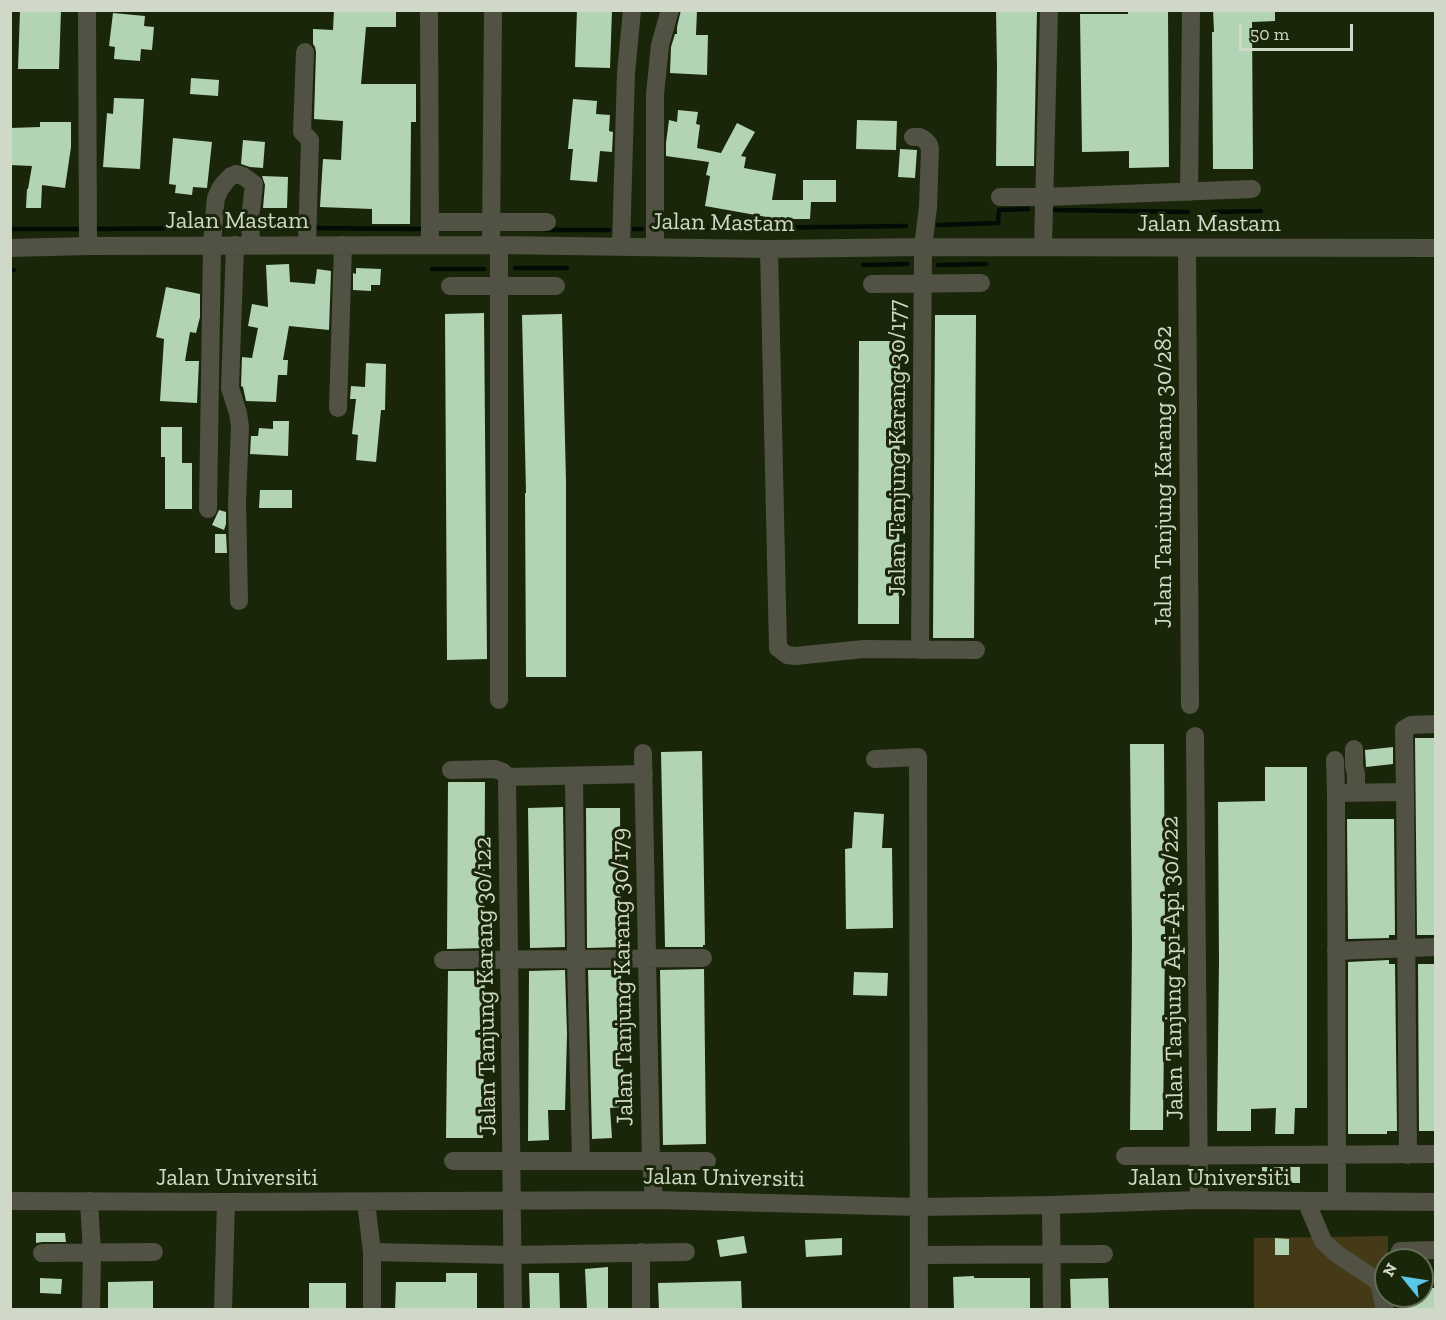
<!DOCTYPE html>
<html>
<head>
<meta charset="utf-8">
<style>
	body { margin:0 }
	#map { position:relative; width:1446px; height:1320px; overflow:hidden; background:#1a2609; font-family:"Zilla Slab",serif }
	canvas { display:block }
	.frame { position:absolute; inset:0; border:12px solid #d0d8c7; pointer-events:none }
	.north { position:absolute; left:1374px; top:1248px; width:60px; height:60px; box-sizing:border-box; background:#1a2609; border:2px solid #636d55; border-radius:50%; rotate:300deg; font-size:16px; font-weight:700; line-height:24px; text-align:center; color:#d0d8c7 }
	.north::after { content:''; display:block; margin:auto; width:21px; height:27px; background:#5bc7e7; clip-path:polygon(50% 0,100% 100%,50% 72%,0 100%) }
	.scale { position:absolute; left:1239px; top:24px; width:114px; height:27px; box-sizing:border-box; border:3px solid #d0d8c7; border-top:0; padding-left:8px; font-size:18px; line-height:21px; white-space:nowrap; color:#d0d8c7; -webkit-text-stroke:4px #1a2609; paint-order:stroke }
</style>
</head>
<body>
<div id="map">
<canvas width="1446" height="1320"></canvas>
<div class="frame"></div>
<div class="north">N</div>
<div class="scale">50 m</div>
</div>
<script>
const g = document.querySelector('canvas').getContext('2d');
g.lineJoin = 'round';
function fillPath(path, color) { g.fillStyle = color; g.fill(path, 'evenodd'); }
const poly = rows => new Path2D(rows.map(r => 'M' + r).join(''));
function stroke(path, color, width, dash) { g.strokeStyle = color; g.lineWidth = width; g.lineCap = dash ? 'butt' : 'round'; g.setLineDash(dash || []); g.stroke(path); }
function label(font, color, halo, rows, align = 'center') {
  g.font = font + ' "Zilla Slab",serif'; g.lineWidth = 6; g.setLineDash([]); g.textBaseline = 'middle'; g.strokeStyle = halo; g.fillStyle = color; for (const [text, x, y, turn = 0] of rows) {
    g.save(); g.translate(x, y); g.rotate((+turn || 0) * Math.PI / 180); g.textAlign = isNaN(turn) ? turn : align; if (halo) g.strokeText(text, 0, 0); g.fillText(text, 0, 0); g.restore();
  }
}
fillPath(poly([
	[1388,1236,1388,1260,1386,1260,1386,1296,1389,1309,1254,1310,1254,1238]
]), '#453a18');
stroke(poly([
	[1055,210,1188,212],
	[1213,212,1261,211],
	[938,225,998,223,999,210,1028,209],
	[217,228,245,228],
	[253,228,302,228],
	[310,228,425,229],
	[10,229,83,229],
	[91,229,209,228],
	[634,229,642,229],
	[667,229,906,226],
	[547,230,609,230],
	[863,265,907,264],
	[938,265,986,264],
	[515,268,567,268],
	[432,269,484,269],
	[10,270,14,270]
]), '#000d06', 4.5);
fillPath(poly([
	[20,10,61,10,59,69,18,69],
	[334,10,396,10,396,27,366,27,361,84,416,84,416,122,411,122,410,224,372,224,372,209,320,207,323,159,341,160,343,121,314,119,316,52,315,47,313,44,313,29,333,30],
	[577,10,612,10,610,68,575,67],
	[681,10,697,10,696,35,708,35,707,75,670,73,671,47,675,34,677,34,677,27],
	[996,10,1037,10,1034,166,996,166,997,68],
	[1128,10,1168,10,1169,167,1129,168,1129,151,1082,152,1080,14,1128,14],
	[1213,10,1275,10,1275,21,1252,22,1253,169,1213,169,1212,32,1214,32],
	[113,13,145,16,144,26,154,27,152,50,141,49,140,61,114,59,115,47,109,46],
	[191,78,219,80,218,96,190,94],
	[114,98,144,99,140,169,103,167,107,113,113,114],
	[573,99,597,101,596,114,610,115,609,131,613,132,612,152,600,151,597,182,570,180,573,149,568,149],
	[678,110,698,112,696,124,700,125,697,148,721,153,737,123,755,132,741,156,746,157,744,168,776,174,772,200,803,200,803,180,836,180,836,202,811,202,810,219,778,219,705,206,710,176,706,175,709,162,666,156,666,143,669,120,677,122],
	[857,120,897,121,896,150,856,149],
	[40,122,71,122,71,147,65,188,42,185,41,208,26,208,27,189,28,189,32,166,10,165,10,128,40,127],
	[173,138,212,142,207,188,193,187,192,195,175,193,176,185,169,184],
	[243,140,265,142,263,168,250,167,241,164],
	[900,149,917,150,915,178,898,177],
	[262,176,288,177,287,208,263,208,265,185],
	[289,264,290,282,315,284,317,269,331,271,329,330,289,326,283,360,288,360,287,375,278,375,276,402,246,401,243,387,241,386,242,357,252,358,258,328,248,326,252,304,268,307,266,265],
	[356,268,381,269,380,285,371,285,371,291,353,290,353,273,356,274],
	[166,287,200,294,200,317,196,333,190,332,185,361,199,361,197,403,160,401,164,339,156,337],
	[484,313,487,659,447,660,445,314],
	[562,314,566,482,566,677,526,677,525,493,526,493,522,315],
	[935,315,976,315,974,638,933,638],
	[859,341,900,341,899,624,858,624],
	[366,363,386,364,385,410,381,410,376,462,356,460,358,435,352,434,356,399,350,399,351,386,365,387],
	[273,421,289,421,288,456,250,454,251,436,258,436,259,428,273,429],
	[161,427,182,427,182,463,192,463,192,509,165,509,165,457,161,457],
	[260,490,292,490,292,508,259,508],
	[219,510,226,512,226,524,224,530,212,525],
	[215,534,226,534,227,553,215,553],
	[1415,738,1436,738,1436,935,1417,935],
	[1130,744,1164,744,1165,940,1163,1130,1130,1130,1132,942],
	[1393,747,1393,764,1366,767,1365,750],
	[702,751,705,945,703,945,703,947,665,947,661,752],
	[1265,767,1307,767,1307,1108,1295,1108,1294,1134,1275,1134,1276,1108,1251,1109,1251,1131,1217,1131,1219,961,1218,802,1265,801],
	[448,782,485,782,484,948,447,949],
	[563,807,565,947,530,948,528,808],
	[586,808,620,808,621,947,587,948],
	[854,812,884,814,882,848,892,848,893,928,846,929,845,849,852,848],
	[1347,819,1394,819,1395,935,1389,935,1389,938,1348,939],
	[1389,960,1389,964,1395,964,1397,1131,1387,1131,1387,1134,1348,1134,1348,962],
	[1418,964,1436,964,1436,1131,1419,1131],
	[704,969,706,1144,663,1145,660,970],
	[565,970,567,1034,565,1110,548,1110,549,1140,528,1141,529,971],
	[588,970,621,970,624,1107,610,1108,612,1138,592,1139],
	[448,971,485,971,483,1138,446,1138],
	[854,972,888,973,887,996,853,995],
	[1262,1167,1300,1167,1300,1183,1262,1183],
	[36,1233,65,1233,66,1242,42,1242,36,1243],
	[744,1236,747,1253,720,1257,717,1240],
	[842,1238,842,1255,806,1257,805,1240],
	[1275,1238,1289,1239,1289,1255,1275,1255],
	[608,1267,608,1310,587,1310,585,1269],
	[446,1273,477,1273,477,1310,395,1310,396,1282,446,1282],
	[529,1273,559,1273,560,1310,530,1310],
	[974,1276,974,1278,1030,1278,1030,1310,954,1310,953,1277],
	[40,1278,62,1279,61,1294,40,1293],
	[1108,1278,1109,1310,1071,1310,1070,1279],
	[153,1281,153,1310,108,1310,108,1282],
	[741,1281,742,1310,659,1310,658,1283],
	[309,1283,346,1283,346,1310,309,1310],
	[1422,1288,1436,1288,1436,1310,1406,1310,1406,1296,1422,1296]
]), '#b3d3b5');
stroke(poly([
	[87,10,88,246],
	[429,10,430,245],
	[305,52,302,132,310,140,307,245],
	[913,137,920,137,926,141,929,145,930,149,928,207,923,247,920,650],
	[1189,192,1191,10],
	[1000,197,1045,197,1252,189],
	[436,222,547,222],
	[235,245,230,388,238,413,240,427,237,502,239,601],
	[491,245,493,10],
	[621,246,626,73,632,10],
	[655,246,655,94,660,45,670,10],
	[1043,247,1049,10],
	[10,248,88,246,499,245,769,249,923,247,1436,248],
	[1187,248,1190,705],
	[769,249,778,648,787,655,795,656,864,649,976,650],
	[872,284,981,283],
	[450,286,556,286],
	[338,408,343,245],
	[208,509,212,245,215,207,216,198,220,189,226,181,231,176,236,174,243,176,254,184,250,219,251,245],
	[499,700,499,245],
	[1195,736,1199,1200],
	[1354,749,1354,765,1356,774,1356,793],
	[643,753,651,1160,654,1200],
	[875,759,918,757,919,1310],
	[1335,760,1336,793,1337,1201],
	[451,770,495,769,503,772,507,777,513,1310],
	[574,776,576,959,581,1161],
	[507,777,644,774],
	[1405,792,1408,1155],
	[1336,793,1405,792,1404,729,1411,725,1436,724],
	[1336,951,1436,947],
	[443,960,703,958],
	[1125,1156,1436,1154],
	[453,1161,707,1161],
	[10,1201,226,1202,654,1200,919,1207,1051,1205,1199,1200,1436,1202],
	[89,1201,92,1252,91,1310],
	[1306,1201,1323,1241,1337,1254,1379,1282,1385,1310],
	[366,1202,372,1252,372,1310],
	[1051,1205,1052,1310],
	[1400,1251,1436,1250],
	[372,1252,511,1255,686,1252],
	[641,1252,641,1310],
	[42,1253,154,1252],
	[919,1255,1104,1254],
	[223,1310,226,1202]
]), '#515244', 18);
label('24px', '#d0d8c7', '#1a2609', [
	["Jalan Mastam",237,221],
	["Jalan Mastam",723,223,1],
	["Jalan Mastam",1209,224],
	["Jalan Tanjung Karang 30/177",898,448,-90],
	["Jalan Tanjung Karang 30/282",1164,477,-90],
	["Jalan Tanjung Api-Api 30/222",1173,968,-91],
	["Jalan Tanjung Karang 30/179",623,977,-91],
	["Jalan Tanjung Karang 30/122",486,986,-91],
	["Jalan Universiti",237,1178],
	["Jalan Universiti",724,1178,1],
	["Jalan Universiti",1209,1178]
]);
</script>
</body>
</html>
